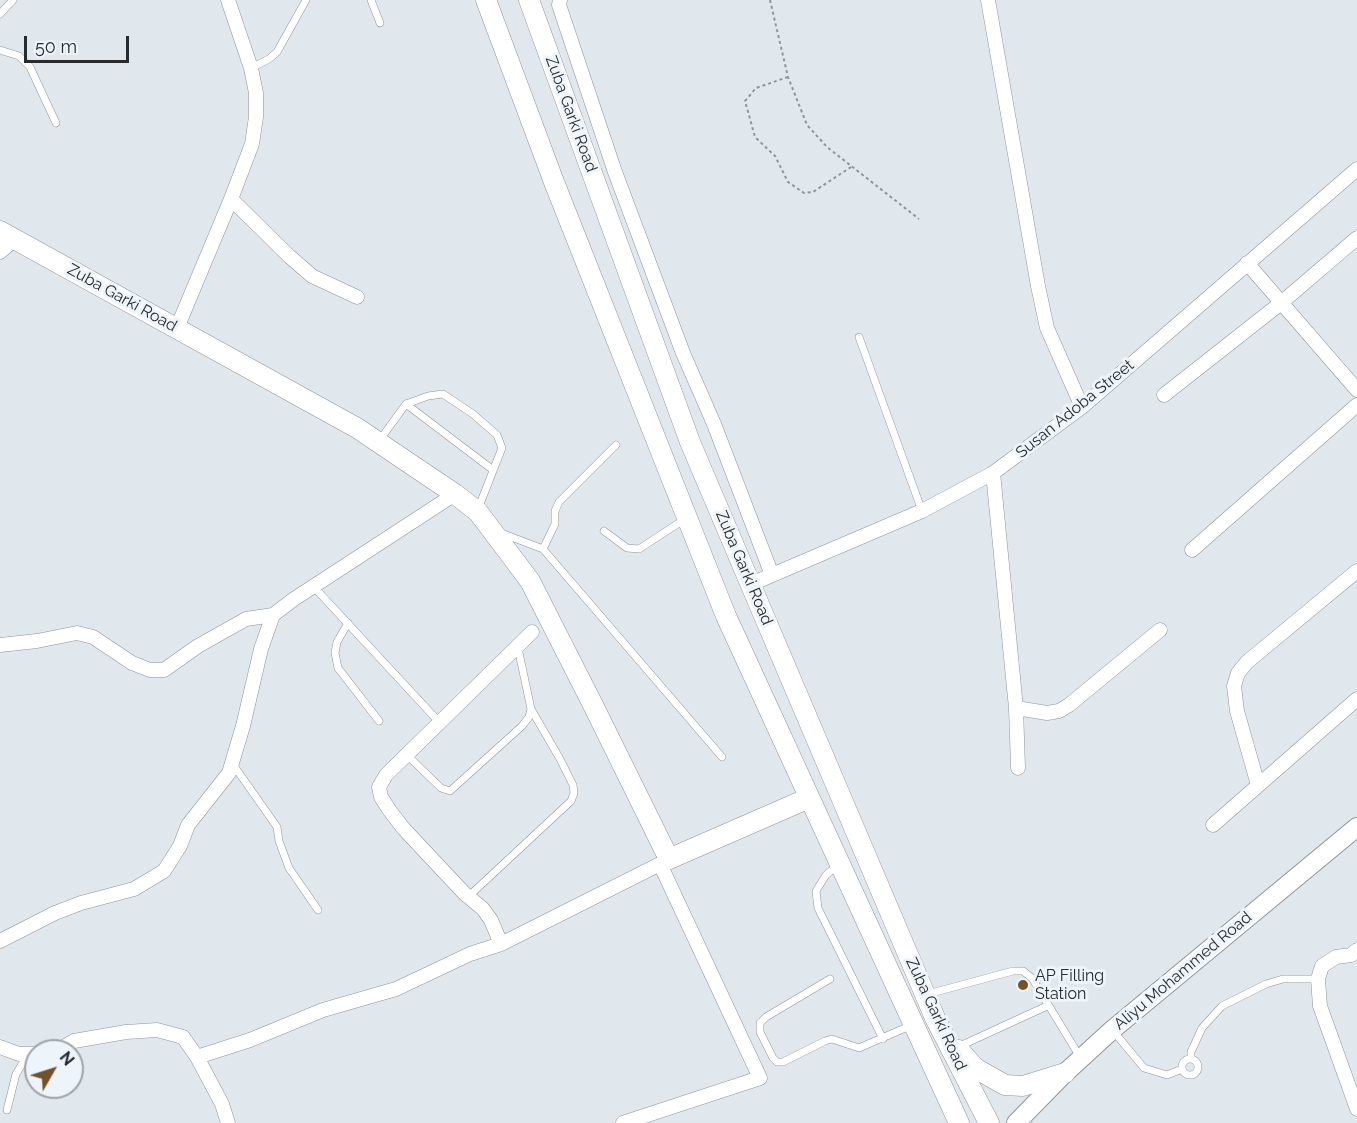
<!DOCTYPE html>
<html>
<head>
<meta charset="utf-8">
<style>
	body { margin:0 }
	#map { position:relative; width:1357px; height:1123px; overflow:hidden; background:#e0e7ed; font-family:Raleway,sans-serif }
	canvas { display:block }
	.north { position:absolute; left:24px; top:1039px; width:60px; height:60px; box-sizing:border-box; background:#edf4fa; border:2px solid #9ea4a8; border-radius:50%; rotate:51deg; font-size:16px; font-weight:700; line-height:24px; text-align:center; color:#282b2d }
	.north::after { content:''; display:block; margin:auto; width:21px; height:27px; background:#745229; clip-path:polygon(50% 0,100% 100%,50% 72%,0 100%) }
	.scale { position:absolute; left:24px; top:36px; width:105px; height:27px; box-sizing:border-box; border:3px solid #282b2d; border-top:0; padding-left:8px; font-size:18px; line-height:21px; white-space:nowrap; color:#282b2d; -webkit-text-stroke:4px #edf4fa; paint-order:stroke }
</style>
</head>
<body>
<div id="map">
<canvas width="1357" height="1123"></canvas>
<div class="north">N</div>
<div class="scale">50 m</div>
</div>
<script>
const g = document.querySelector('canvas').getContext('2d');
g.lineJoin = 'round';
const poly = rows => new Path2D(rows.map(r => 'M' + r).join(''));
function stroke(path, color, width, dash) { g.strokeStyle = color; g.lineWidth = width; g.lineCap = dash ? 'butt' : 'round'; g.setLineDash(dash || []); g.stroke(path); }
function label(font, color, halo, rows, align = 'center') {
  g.font = font + ' Raleway,sans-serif'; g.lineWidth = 6; g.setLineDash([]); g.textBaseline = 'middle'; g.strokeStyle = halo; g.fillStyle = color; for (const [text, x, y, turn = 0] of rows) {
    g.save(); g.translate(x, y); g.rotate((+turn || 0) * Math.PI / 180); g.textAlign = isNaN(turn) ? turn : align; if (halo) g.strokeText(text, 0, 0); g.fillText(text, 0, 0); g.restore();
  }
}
const service = poly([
	[371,0,380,23],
	[0,14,13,0],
	[0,50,19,56,30,67,56,123],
	[251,68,269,59,277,52,306,0],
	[859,337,922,511],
	[406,404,493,470],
	[379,441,406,404,428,396,443,394,473,414,497,435,502,448,478,509],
	[604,531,627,548,639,549,685,519],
	[501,533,543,549,722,757],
	[543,549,555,524,555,511,559,502,616,445],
	[313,586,440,723],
	[348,623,337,642,335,653,338,668,379,721],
	[407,755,441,788,450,791,522,726,529,717,531,709,518,648],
	[232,763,277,827,279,841,289,868,318,910],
	[838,865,826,875,816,891,818,908,883,1039],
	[469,896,571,801,574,793,573,785,560,759,531,709],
	[830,979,766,1017,760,1023,760,1032,773,1058,777,1062,783,1062,825,1041,832,1039,859,1048,912,1025],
	[928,994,1013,971,1023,971,1032,978,1080,1057],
	[1114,1032,1144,1068,1167,1075,1182,1069],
	[960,1046,1047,1006],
	'1182 1067a8 8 0 1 1 16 0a8 8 0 1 1-16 0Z',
	[1191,1059,1191,1052,1202,1028,1222,1006,1266,984,1283,979,1318,979],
	[7,1110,16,1074,28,1054]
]);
const minor = poly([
	[560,0,559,5,615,172,683,353,714,424,772,575],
	[988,0,1038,286,1047,328,1082,407],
	[231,199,289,256,312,276,357,297],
	[0,252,15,239],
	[1247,263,1357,390],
	[177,328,231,199,252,144,256,117,256,93,251,68,228,0],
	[1164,395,1281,303,1357,238],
	[993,473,1016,708,1018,768],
	[1192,550,1357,405],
	[751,584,922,511,993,473,1082,407,1357,169],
	[0,645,37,641,77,633,93,637,132,663,150,670,164,670,198,646,246,619,273,615],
	[1016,708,1047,713,1059,711,1069,705,1160,630],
	[1258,785,1237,711,1234,686,1238,673,1247,662,1357,571],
	[1213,825,1357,699],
	[0,941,55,913,81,903,134,889,164,871,180,846,188,825,229,773,243,726,261,649,273,615,294,599,455,494],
	[501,944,491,920,483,909,464,893,404,829,390,811,381,797,379,787,386,775,532,632],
	[1357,950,1351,955,1336,957,1322,966,1318,979,1320,1006,1357,1109],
	[0,1047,19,1054,36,1054],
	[57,1051,74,1041,126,1032,157,1030,183,1037,197,1057,222,1104,228,1123],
	[197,1057,250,1040,323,1010,396,989,470,954,501,944,660,864],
	[623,1123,760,1078,660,864,667,860]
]);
const tertiary = poly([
	[1016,1123,1065,1073,1112,1030,1357,827]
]);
const secondary = poly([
	[486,0,554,182,726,616,959,1123],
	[529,0,690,442,935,1018,989,1123],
	[0,231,357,428,455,494,478,512,530,581,593,705,669,859,809,798],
	[959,1050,975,1068,1005,1085,1023,1086,1065,1073]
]);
stroke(service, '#8f959b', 8);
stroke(minor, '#8f959b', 15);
stroke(tertiary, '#8f959b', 20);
stroke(secondary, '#8f959b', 21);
stroke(poly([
	[770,0,788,77,807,125,827,147,919,219],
	[788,77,756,88,745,101,755,137,775,156,788,182,804,193,813,192,851,167]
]), '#8f9599', 2, [3, 3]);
stroke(service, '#fff', 7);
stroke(minor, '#fff', 14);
stroke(tertiary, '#fff', 18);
stroke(secondary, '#fff', 20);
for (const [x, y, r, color] of [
	[1023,985,6,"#745229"]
]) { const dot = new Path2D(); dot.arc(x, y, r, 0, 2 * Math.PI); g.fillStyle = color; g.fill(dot); stroke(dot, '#edf4fa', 2); }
label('16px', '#282b2d', '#edf4fa', [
	["Zuba Garki Road",571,114,70],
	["Zuba Garki Road",122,298,29],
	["Susan Adoba Street",1075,409,-39],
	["Zuba Garki Road",744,568,67],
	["Aliyu Mohammed Road",1183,971,-40],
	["Zuba Garki Road",936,1014,65]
]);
label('16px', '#282b2d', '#edf4fa', [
	["AP Filling",1035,976],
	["Station",1035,994]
], 'left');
</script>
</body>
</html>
